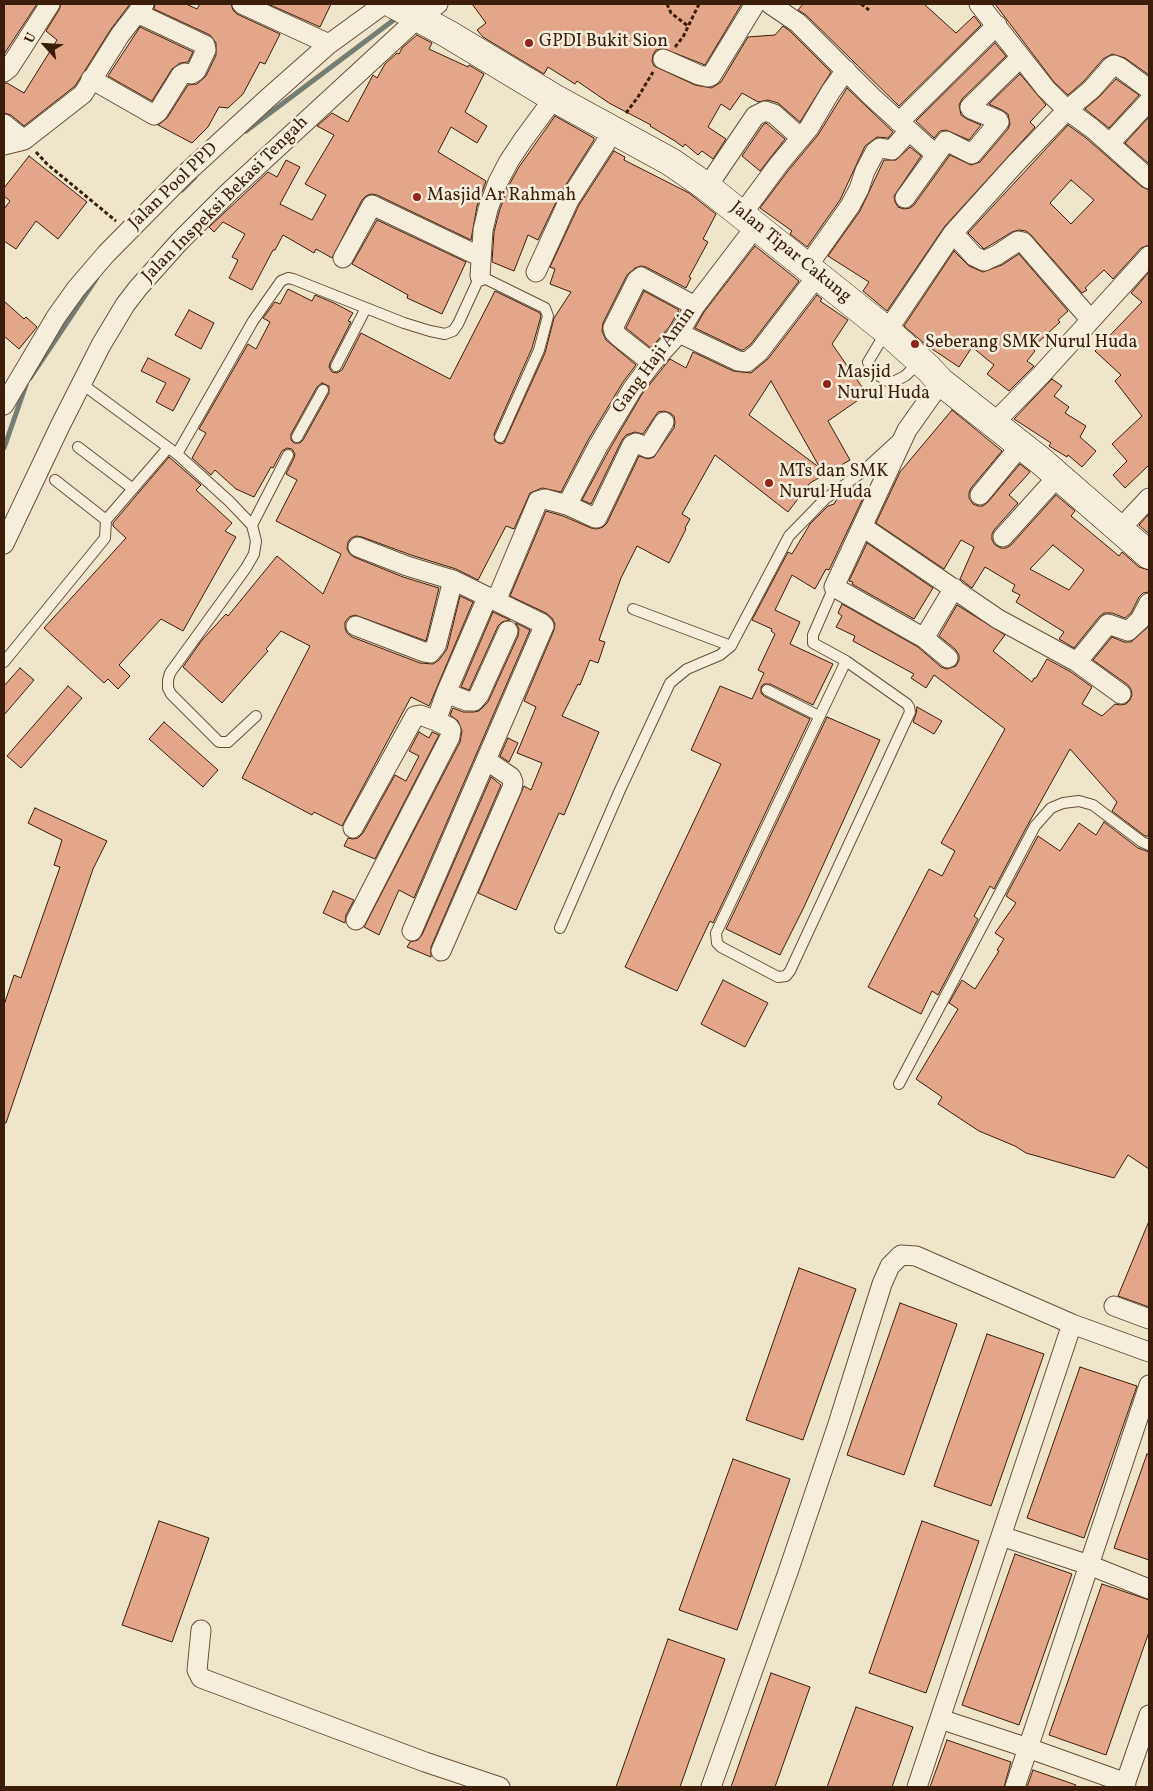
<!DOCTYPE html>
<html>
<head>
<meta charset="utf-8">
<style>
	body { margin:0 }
	#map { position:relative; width:1153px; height:1791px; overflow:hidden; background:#efe5ca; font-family:Vollkorn,serif }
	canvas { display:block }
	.frame { position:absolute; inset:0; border:5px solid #3b1e0a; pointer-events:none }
	.north { position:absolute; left:20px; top:20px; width:50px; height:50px; -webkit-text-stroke:4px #f5eedd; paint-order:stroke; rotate:296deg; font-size:14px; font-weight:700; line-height:20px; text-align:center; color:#3b1e0a }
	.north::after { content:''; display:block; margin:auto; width:18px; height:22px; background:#3b1e0a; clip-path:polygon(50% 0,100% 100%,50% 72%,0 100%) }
</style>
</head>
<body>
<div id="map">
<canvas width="1153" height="1791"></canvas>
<div class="frame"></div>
<div class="north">U</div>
</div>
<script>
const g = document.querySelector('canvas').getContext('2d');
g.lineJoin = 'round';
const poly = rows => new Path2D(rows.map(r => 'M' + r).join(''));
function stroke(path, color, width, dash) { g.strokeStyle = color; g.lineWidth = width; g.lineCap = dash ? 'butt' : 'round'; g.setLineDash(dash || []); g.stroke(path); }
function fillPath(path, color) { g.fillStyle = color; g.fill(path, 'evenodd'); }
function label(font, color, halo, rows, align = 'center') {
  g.font = font + ' Vollkorn,serif'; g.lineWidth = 5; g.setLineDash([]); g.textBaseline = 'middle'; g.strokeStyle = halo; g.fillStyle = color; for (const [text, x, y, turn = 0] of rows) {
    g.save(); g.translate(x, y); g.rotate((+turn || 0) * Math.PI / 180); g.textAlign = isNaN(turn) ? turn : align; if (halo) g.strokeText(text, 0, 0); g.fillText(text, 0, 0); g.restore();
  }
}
stroke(poly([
	[246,131,399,16],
	[182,190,195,177],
	[30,378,96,279],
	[4,448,26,385]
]), '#747e75', 5);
const building = poly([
	[4,4,37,4,4,54,4,4],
	[61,4,130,4,111,29,75,86,24,126,11,115,4,113,4,83,7,83,24,93,57,40,46,31,59,10,61,4],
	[155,4,186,4,197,9,200,4,231,4,233,10,237,14,280,34,265,64,260,62,243,94,228,108,219,107,208,127,192,143,158,125,167,118,188,85,197,84,206,76,216,55,216,43,210,35,154,9,155,4],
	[268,4,331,4,320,27,268,4],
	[472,4,739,4,741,5,705,65,662,48,656,50,653,55,652,61,654,66,695,85,712,88,721,82,748,37,775,35,783,26,791,32,831,72,800,122,778,103,768,100,758,102,742,93,730,110,721,104,708,127,726,139,713,159,702,151,698,155,685,144,683,147,675,141,650,126,651,125,609,103,577,81,575,84,548,67,544,74,483,37,477,30,486,23,472,4],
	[803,4,924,4,956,33,974,16,981,25,899,106,806,15,798,10,803,4],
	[995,4,1149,4,1149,75,1125,58,1112,54,1103,59,1084,81,1068,95,1054,82,995,4],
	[140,27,193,52,188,62,180,63,172,69,152,101,108,76,140,27],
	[417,35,432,43,429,49,468,67,469,65,484,74,465,112,487,126,477,143,451,127,438,152,486,181,477,206,471,240,377,195,371,194,366,196,362,200,332,258,316,249,314,253,283,235,275,250,273,250,252,290,229,278,238,260,232,257,245,234,223,222,214,232,209,227,268,172,277,177,286,160,300,167,280,204,312,220,326,195,305,184,334,135,317,126,332,113,348,122,373,75,377,78,385,64,397,53,399,54,402,48,417,35],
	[995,43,1006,56,962,99,959,105,961,115,967,119,981,125,969,140,946,130,940,131,934,138,916,121,995,43],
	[1020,74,1046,105,1030,122,1035,127,945,226,887,311,863,291,869,282,828,256,860,211,884,160,896,160,910,147,921,156,894,196,895,202,898,207,904,209,910,208,914,205,950,155,971,165,980,162,1008,129,1010,124,1008,114,1002,110,989,104,1020,74],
	[1116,79,1139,95,1109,128,1085,109,1100,96,1116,79],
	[847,88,893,132,888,138,877,137,865,146,840,200,807,247,790,234,792,231,760,208,788,171,818,135,847,88],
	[555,116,594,138,594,140,560,194,538,240,528,235,514,271,492,262,494,232,499,212,508,187,519,167,555,116],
	[1149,117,1149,164,1125,143,1149,117],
	[766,123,785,139,760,171,742,156,763,125,766,123],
	[1068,125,1086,138,1142,187,1149,190,1149,245,1141,248,1113,279,1104,270,1085,288,1087,290,1082,293,1031,235,1026,231,1019,230,1012,232,984,249,968,233,1068,125],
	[1071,180,1094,200,1071,224,1050,203,1071,180],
	[614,151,625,157,624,160,689,193,716,214,703,239,708,242,689,277,691,278,686,288,646,267,641,266,635,268,627,275,603,323,602,331,606,340,636,365,623,382,588,440,561,492,542,488,530,493,514,529,506,526,478,580,456,569,411,555,362,537,356,536,351,538,348,542,347,549,350,554,354,557,403,577,439,588,426,641,355,615,349,617,345,622,345,628,347,633,352,637,420,663,433,664,439,660,447,649,460,596,473,602,429,706,411,697,342,826,314,812,312,815,242,778,310,646,281,631,266,649,268,651,222,703,183,667,202,640,226,614,228,616,277,556,323,594,341,554,276,521,297,480,286,474,294,458,295,454,292,449,287,448,282,451,273,468,271,467,254,497,236,489,215,470,211,475,192,458,206,433,199,429,248,344,256,349,270,322,263,318,275,302,280,304,288,289,312,301,315,295,334,303,353,313,348,321,351,322,330,363,329,367,332,372,337,373,342,370,361,333,450,379,495,291,540,313,541,316,532,348,494,434,495,441,500,444,504,443,545,353,554,318,571,292,550,284,555,269,550,267,579,205,614,151],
	[322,383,329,386,329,393,303,440,300,443,294,443,291,440,291,434,317,387,322,383],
	[29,156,87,202,58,239,36,221,16,249,4,241,4,209,10,201,4,196,4,188,29,156],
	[377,220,466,262,442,314,407,298,408,295,352,264,377,220],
	[755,246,799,281,751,344,743,350,741,350,695,328,704,312,755,246],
	[954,251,969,266,983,272,1002,265,1019,254,1068,311,1058,320,1060,322,1032,348,1035,351,1027,361,1034,366,1009,391,987,374,994,365,972,347,959,367,926,345,904,326,954,251],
	[1149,272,1149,465,1125,488,1113,475,1127,461,1112,444,1142,416,1115,381,1121,375,1095,351,1142,302,1131,293,1149,272],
	[644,291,679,310,670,326,651,348,626,328,644,291],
	[817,295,822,299,820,301,848,320,832,344,867,394,828,421,850,460,810,483,788,512,715,455,682,514,690,519,685,528,686,529,669,563,637,546,621,578,599,640,605,642,598,663,590,660,580,685,578,684,562,716,599,732,564,815,559,813,516,910,478,893,524,786,531,790,542,763,517,753,536,707,524,701,554,630,555,624,552,618,546,613,510,596,546,511,563,516,591,528,597,529,603,527,607,523,639,456,648,459,654,457,674,428,675,422,674,416,670,413,664,411,658,412,643,434,635,432,626,435,622,440,591,504,582,500,608,452,642,394,670,359,686,368,693,352,733,371,751,373,768,359,817,295],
	[771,381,820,468,749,415,771,381],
	[4,301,24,319,26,317,37,327,19,349,4,336,4,301],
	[189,310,214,323,201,349,175,335,189,310],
	[148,358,190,379,173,411,156,402,166,383,141,371,148,358],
	[1052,379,1062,386,1054,396,1069,407,1065,413,1086,426,1080,437,1096,451,1082,467,1068,455,1067,457,1049,446,1051,443,1014,419,1052,379],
	[952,410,1002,451,971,488,969,493,969,498,973,504,978,506,983,506,988,502,1020,464,1030,472,1009,495,1018,503,994,530,992,534,992,540,995,545,1001,548,1006,548,1011,545,1056,495,1075,511,1071,516,1119,556,1122,552,1139,567,1149,570,1149,592,1143,593,1139,597,1131,613,1125,618,1112,613,1104,613,1099,617,1074,648,1059,639,1064,632,1016,602,1020,595,1012,591,1015,585,985,567,972,588,963,581,960,579,974,547,961,540,944,569,876,523,900,472,952,410],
	[1053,545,1084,570,1069,590,1030,569,1053,545],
	[169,457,201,485,196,490,232,523,225,531,236,537,183,631,161,619,119,665,130,676,118,689,108,679,104,683,44,628,126,538,113,526,113,523,169,457],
	[853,487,865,494,829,570,826,569,815,589,792,575,775,610,800,622,790,644,833,664,813,705,770,684,764,684,761,687,761,693,764,696,810,719,713,923,710,921,677,991,625,967,721,764,691,750,720,686,752,699,764,673,758,670,775,634,771,631,772,629,752,620,788,552,792,554,810,524,828,506,834,504,837,499,853,487],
	[1149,514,1149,534,1139,525,1149,514],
	[867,543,933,588,914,619,852,584,853,582,849,581,867,543],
	[842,604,918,647,941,667,947,669,956,666,959,660,959,655,955,649,939,636,957,605,1005,635,993,651,1032,682,1034,678,1036,678,1047,659,1071,672,1092,687,1082,704,1102,716,1115,704,1120,705,1126,704,1130,700,1132,695,1131,689,1128,685,1093,660,1112,637,1124,642,1131,642,1149,626,1149,836,1145,836,1112,811,1117,802,1070,749,1026,828,994,889,990,886,974,916,978,919,938,995,932,991,921,1014,868,987,929,869,942,876,955,851,941,843,1005,729,934,675,926,688,911,678,914,674,853,641,855,636,836,627,842,616,838,613,842,604],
	[493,612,510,620,502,622,498,626,469,690,461,687,493,612],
	[516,623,530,630,414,898,399,890,379,935,364,927,460,742,462,731,458,721,450,715,453,708,463,712,474,712,479,711,488,702,518,636,519,629,516,623],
	[20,668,34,680,4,715,4,686,20,668],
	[68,686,82,698,21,768,7,756,68,686],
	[917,707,942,721,934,734,913,722,916,714,917,707],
	[827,717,880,740,804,907,780,955,726,929,827,717],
	[164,722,218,770,203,787,149,739,164,722],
	[419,732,429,738,432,732,439,735,375,859,344,846,348,838,353,839,358,838,363,833,395,775,406,781,419,756,409,751,419,732],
	[508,738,518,743,509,762,500,756,508,738],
	[491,777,501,785,431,947,431,957,407,947,410,942,418,940,422,935,491,777],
	[35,808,107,841,93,869,6,1123,4,1123,4,1005,14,975,21,978,60,867,54,865,62,840,28,823,35,808],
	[1104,822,1138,848,1149,852,1149,1169,1128,1155,1114,1178,1026,1153,1015,1146,979,1131,938,1104,942,1097,916,1079,958,1009,949,1003,962,980,975,989,999,951,997,950,1004,939,995,933,1016,903,1006,896,1038,836,1060,851,1079,823,1096,835,1104,822],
	[333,891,354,900,346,915,345,923,323,913,333,891],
	[723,980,768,1003,745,1047,701,1024,723,980],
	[1149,1221,1149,1307,1118,1296,1149,1221],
	[799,1268,856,1289,803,1440,746,1420,799,1268],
	[900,1303,957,1324,904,1475,847,1455,900,1303],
	[987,1334,1044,1354,991,1506,934,1486,987,1334],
	[1080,1367,1137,1386,1084,1538,1027,1518,1080,1367],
	[1147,1454,1149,1455,1149,1560,1114,1548,1147,1454],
	[733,1459,790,1479,737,1630,679,1610,733,1459],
	[159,1521,209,1538,172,1642,122,1625,159,1521],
	[922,1521,979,1541,926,1693,869,1673,922,1521],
	[1015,1554,1072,1574,1019,1725,962,1705,1015,1554],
	[1102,1584,1149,1600,1149,1632,1106,1755,1049,1735,1102,1584],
	[668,1639,725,1659,680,1787,616,1787,668,1639],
	[771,1673,810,1687,775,1787,731,1787,771,1673],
	[856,1707,913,1727,892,1787,827,1787,856,1707],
	[947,1740,1011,1762,1004,1787,930,1787,947,1740],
	[1033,1770,1076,1785,1075,1787,1027,1787,1033,1770]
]);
fillPath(building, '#e3a688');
stroke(building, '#3b1e0a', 1);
const lane = poly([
	[886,332,868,362,876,374,891,383,905,376,920,362],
	[336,366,366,308],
	[82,384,177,454,229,501,252,525,256,541,254,554,246,568,170,673,168,680,168,688,171,694,219,742,228,742,256,716],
	[297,437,323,390],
	[78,447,133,489],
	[177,454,253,321,281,281,288,278,293,279,404,323,430,331,445,334,453,331,458,324,480,276,545,308,548,316,539,350,500,437],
	[55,480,106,520],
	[252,525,288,455],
	[834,587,813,635,813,643,846,661,907,704,909,707,910,712,790,971,786,976,778,977,721,947,717,943,716,933,846,661],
	[633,609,731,646],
	[4,662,105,538,106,520,168,448],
	[767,690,819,716],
	[560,928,620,790,670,683,687,669,720,655,731,646,789,536,825,499,861,473,898,439],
	[899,1084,1035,826,1051,808,1063,803,1079,801,1093,805,1142,842,1149,845]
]);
const street = poly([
	[242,4,329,44],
	[770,4,798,23,872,97,935,154],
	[979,4,1046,89,1067,110,1093,129,1149,179],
	[663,59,699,75,708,77,711,76,755,4],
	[4,72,9,68,22,48,50,4],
	[91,79,154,115,158,112,181,75,185,73,191,74,196,71,206,50,205,45,137,13],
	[899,122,997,25],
	[4,124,24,140],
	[1110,143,1149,101],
	[4,145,24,140,83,94,120,35,144,4],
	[707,187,755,116,765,111,774,114,801,138],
	[905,198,946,141,972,154,999,122,998,120,971,109,970,107,1021,57],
	[742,214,779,164,809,128,831,91,846,70],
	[953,233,974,256,984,261,997,255,1018,241,1023,242,1090,319],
	[343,258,372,205,481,257],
	[807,267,850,206,859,189,865,171,875,152,880,148,892,150,909,131],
	[536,272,569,200,614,130],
	[480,276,483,230,488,209,498,182,509,161,523,140,554,98],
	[887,331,953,233,1016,163,1067,110,1092,89,1111,67,1114,65,1119,67,1149,89],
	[679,333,738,361,747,362,759,352,817,276],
	[652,363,619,337,614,332,613,328,637,280,641,277,695,306],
	[941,382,907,430,834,587,924,638,948,658],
	[4,405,56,317,76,289,106,254,183,176,268,98,329,44,384,4],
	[993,424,1041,375,1149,256],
	[980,495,1021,445],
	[567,505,598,446,633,388,652,363,679,333,695,306,756,226],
	[863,527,998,619,1077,662,1121,694],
	[1120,529,1149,498],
	[1003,537,1058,476],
	[4,544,60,426,101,345,125,305,138,288,179,242,228,193,418,18,438,4],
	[358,547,407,566,453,580,496,601,538,501,545,499,567,505,595,518,597,518,632,445,636,443,648,448,664,422],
	[356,626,424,652,430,653,436,646,453,580],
	[924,638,954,588],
	[1077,662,1108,624,1128,631,1140,620,1149,603],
	[446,693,467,701,474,701,479,695,508,631],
	[486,760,544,626,541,623,496,601],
	[353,828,415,716,420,715,436,721],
	[356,920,450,737,451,730,449,727,436,721,446,693,487,598],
	[412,931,486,760,511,777,513,782,512,788,441,951],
	[1114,1306,1149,1319],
	[1001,1536,1089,1565,1149,1589],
	[201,1630,197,1670,201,1678,425,1762,500,1787],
	[940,1719,1028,1748,1126,1783],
	[711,1787,788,1572,837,1427,882,1284,890,1266,901,1255,916,1256,1072,1324,1149,1352],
	[917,1787,1072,1324],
	[1015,1787,1149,1385],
	[1124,1787,1149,1715]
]);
const secondary = poly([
	[393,4,448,34,554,98,671,162,707,187,887,331,928,368,941,382,1041,461,1149,555]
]);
stroke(lane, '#68503a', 12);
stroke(street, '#68503a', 21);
stroke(secondary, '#3b1e0a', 29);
stroke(poly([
	[667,4,671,13,688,26],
	[861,4,869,10],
	[675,47,683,37,699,4],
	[626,113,638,97,653,72],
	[36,152,47,164,116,221]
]), '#3b1e0a', 3, [4, 2.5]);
stroke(lane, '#f5eedd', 10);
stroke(street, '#f5eedd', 19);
stroke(secondary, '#f5eedd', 28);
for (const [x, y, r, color] of [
	[529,43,5,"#8f2418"],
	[417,197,5,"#8f2418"],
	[915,344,5,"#8f2418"],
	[827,384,5,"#8f2418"],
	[769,483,5,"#8f2418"]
]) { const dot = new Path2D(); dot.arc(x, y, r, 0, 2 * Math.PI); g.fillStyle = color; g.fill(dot); stroke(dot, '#f5eedd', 2); }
label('18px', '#3b1e0a', '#f5eedd', [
	["GPDI Bukit Sion",539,43],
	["Masjid Ar Rahmah",427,197],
	["Seberang SMK Nurul Huda",925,344],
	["Masjid",837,374],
	["Nurul Huda",837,395],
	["MTs dan SMK",779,473],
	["Nurul Huda",779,494]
], 'left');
label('18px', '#3b1e0a', '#f5eedd', [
	["Jalan Pool PPD",174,187,-44],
	["Jalan Inspeksi Bekasi Tengah",226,200,-45],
	["Jalan Tipar Cakung",790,253,39],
	["Gang Haji Amin",655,361,-54]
]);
</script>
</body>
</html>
